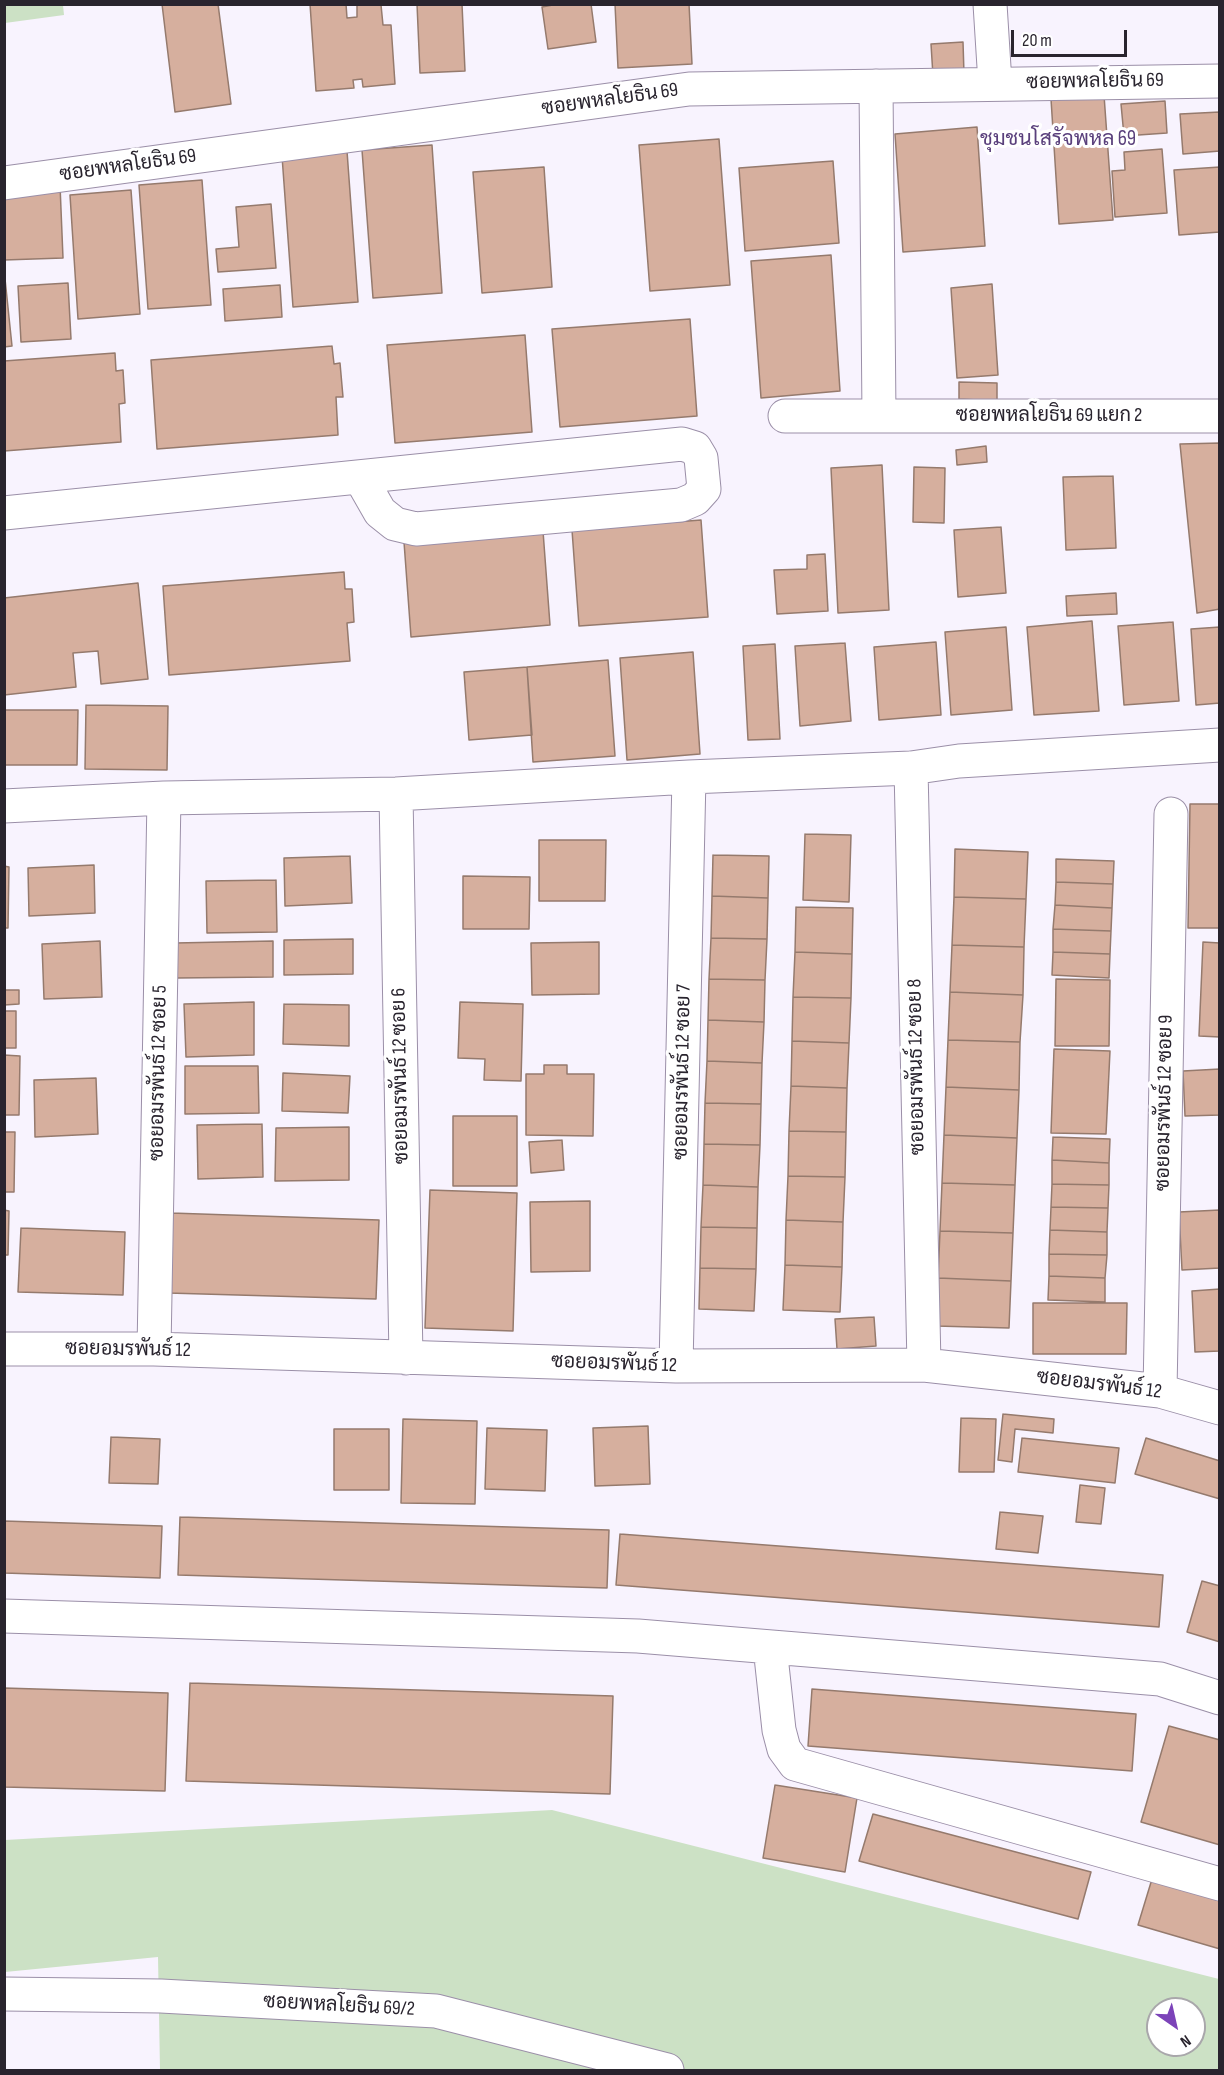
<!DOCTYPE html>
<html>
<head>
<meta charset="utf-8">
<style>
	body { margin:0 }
	#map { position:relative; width:1224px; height:2075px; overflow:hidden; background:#f8f3fe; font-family:"Sofia Sans Condensed",sans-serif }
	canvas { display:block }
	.frame { position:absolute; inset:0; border:6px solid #29242e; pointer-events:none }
	.north { position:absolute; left:1146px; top:1997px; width:60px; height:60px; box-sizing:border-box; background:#fff; border:2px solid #a9a7ab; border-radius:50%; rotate:146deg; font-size:16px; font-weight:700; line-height:24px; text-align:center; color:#29242e }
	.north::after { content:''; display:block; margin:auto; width:21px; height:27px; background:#7c43b9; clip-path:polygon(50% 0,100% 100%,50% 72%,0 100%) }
	.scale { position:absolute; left:1011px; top:30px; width:116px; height:27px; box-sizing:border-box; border:3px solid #29242e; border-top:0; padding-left:8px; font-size:18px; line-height:21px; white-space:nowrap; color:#29242e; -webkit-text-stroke:4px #fff; paint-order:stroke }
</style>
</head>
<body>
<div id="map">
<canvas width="1224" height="2075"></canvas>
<div class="frame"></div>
<div class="north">N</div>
<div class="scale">20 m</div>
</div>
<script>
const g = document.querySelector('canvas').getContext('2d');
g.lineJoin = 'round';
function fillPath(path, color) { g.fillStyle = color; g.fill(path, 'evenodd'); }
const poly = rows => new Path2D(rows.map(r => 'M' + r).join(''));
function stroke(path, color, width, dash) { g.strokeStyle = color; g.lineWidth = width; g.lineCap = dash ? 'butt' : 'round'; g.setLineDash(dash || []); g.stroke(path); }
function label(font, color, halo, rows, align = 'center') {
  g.font = font + ' "Sofia Sans Condensed",Sarabun,sans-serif'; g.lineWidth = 6; g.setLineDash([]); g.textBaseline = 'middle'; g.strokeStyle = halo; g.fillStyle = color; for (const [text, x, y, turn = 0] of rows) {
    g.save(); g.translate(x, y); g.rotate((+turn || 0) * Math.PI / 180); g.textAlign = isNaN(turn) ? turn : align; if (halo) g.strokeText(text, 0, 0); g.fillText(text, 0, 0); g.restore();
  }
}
fillPath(poly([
	[4,5,63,5,64,15,5,23],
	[552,1810,1219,1979,1219,2070,160,2070,158,1957,5,1972,5,1840],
	[1158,2009,1194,2009,1194,2045,1158,2045]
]), '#cce1c5');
const building = poly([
	[162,4,218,4,231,104,175,112,162,4],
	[310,4,346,4,347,18,357,17,357,4,386,4,381,5,383,25,391,25,395,84,363,87,362,79,353,80,354,88,316,91,310,4],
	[417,4,462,4,465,71,420,73,417,4],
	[558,4,591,4,596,42,548,49,542,7,558,4],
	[615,4,689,4,692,64,618,68,615,4],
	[963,42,964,74,933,76,931,44,963,42],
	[1104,95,1113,220,1059,224,1051,99,1104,95],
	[1165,101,1167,133,1124,136,1121,104,1165,101],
	[1220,112,1220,151,1183,154,1180,114,1220,112],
	[977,127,985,246,903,252,895,134,977,127],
	[719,139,730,285,650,291,639,145,719,139],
	[432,145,442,293,373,298,362,150,432,145],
	[1162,149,1167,213,1115,217,1112,171,1125,170,1124,152,1162,149],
	[347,151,358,302,293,307,282,156,347,151],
	[833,161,839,243,745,251,739,168,833,161],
	[544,167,552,287,482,293,473,172,544,167],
	[1220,167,1220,232,1179,235,1174,170,1220,167],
	[202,180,211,305,148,309,139,185,202,180],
	[60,185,63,258,4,260,4,187,60,185],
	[131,190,140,314,78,319,70,195,131,190],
	[271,204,276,268,218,272,216,249,239,247,236,207,271,204],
	[831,255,840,391,761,398,751,261,831,255],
	[4,269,12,346,4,347,4,269],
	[68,283,71,339,21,342,18,286,68,283],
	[992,284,998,375,957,378,951,288,992,284],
	[280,285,282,317,225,321,223,289,280,285],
	[690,319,697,416,560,427,552,329,690,319],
	[525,335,532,432,395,443,387,345,525,335],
	[332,346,334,364,340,363,343,397,336,397,338,435,157,449,151,360,332,346],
	[115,353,116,371,123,370,125,403,119,404,121,442,4,451,4,361,115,353],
	[959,382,997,383,997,401,959,399,959,382],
	[1220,443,1220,609,1197,613,1180,444,1220,443],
	[986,446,987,462,957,465,956,450,986,446],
	[882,465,889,610,838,613,831,468,882,465],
	[914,467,945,468,944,523,913,522,914,467],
	[1113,476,1116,548,1066,550,1063,477,1113,476],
	[701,520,708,617,579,626,572,530,701,520],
	[1001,527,1006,593,958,597,954,530,1001,527],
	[543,531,550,625,411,637,404,542,543,531],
	[825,554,828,611,777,614,774,570,807,569,807,555,825,554],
	[344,572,345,589,352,589,354,622,347,623,350,661,169,675,163,586,344,572],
	[138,583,148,679,101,684,98,651,73,653,76,687,4,695,4,598,138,583],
	[1116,593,1117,614,1067,616,1066,596,1116,593],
	[1092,621,1099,711,1034,715,1027,627,1092,621],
	[1173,622,1179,701,1124,705,1118,626,1173,622],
	[1006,627,1012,710,951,715,945,632,1006,627],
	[1220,627,1220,703,1196,705,1191,629,1220,627],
	[936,642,941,715,879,720,874,647,936,642],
	[845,643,851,721,800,726,795,646,845,643],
	[775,644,780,739,748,740,743,646,775,644],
	[693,652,700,754,627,760,620,658,693,652],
	[608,660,615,756,533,762,527,667,608,660],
	[527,667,532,735,469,740,464,672,527,667],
	[86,705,168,706,167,770,85,769,86,705],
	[4,710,78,710,77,765,4,765,4,710],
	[1190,804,1220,804,1220,928,1188,928,1190,804],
	[805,834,851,835,849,902,803,900,805,834],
	[539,840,606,840,605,901,539,901,539,840],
	[955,849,1028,852,1026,899,954,897,955,849],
	[713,855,769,856,768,898,712,896,713,855],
	[350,856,352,903,285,906,284,858,350,856],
	[1056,859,1114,861,1113,884,1056,882,1056,859],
	[94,865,95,913,29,916,28,868,94,865],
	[4,866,9,867,8,928,4,928,4,866],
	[463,876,530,877,529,929,463,929,463,876],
	[276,880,277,932,207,933,206,881,276,880],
	[1056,882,1113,884,1112,908,1055,905,1056,882],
	[712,896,768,898,767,939,711,938,712,896],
	[954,897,1026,899,1024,947,952,945,954,897],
	[1055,905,1112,908,1111,931,1053,929,1055,905],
	[796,907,853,908,852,954,795,952,796,907],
	[1053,929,1111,931,1110,954,1053,952,1053,929],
	[711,938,767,939,765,980,709,979,711,938],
	[353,939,353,974,284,975,284,940,353,939],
	[100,941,102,997,44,999,42,944,100,941],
	[273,941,273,977,176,978,175,943,273,941],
	[599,942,599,994,532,995,531,943,599,942],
	[1203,942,1220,943,1220,1037,1199,1036,1203,942],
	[952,945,1024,947,1023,995,950,992,952,945],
	[795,952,852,954,851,998,793,997,795,952],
	[1053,952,1110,954,1109,978,1052,975,1053,952],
	[709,979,765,980,764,1022,708,1020,709,979],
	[1056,979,1110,980,1109,1046,1055,1046,1056,979],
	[4,990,19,990,19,1004,4,1005,4,990],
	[950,992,1023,995,1020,1042,948,1040,950,992],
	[793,997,851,998,849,1043,792,1041,793,997],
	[254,1002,254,1055,186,1057,184,1004,254,1002],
	[460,1002,523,1004,521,1081,484,1080,485,1059,458,1058,460,1002],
	[284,1004,349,1005,349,1046,283,1044,284,1004],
	[4,1011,16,1011,16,1048,4,1048,4,1011],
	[708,1020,764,1022,762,1063,707,1061,708,1020],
	[948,1040,1020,1042,1019,1090,946,1087,948,1040],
	[792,1041,849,1043,847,1088,791,1086,792,1041],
	[1054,1049,1110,1051,1106,1134,1051,1133,1054,1049],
	[4,1055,20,1056,19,1115,4,1115,4,1055],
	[707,1061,762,1063,761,1104,705,1103,707,1061],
	[544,1065,567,1065,567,1074,594,1074,593,1136,526,1135,526,1074,544,1074,544,1065],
	[185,1066,258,1066,259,1113,185,1114,185,1066],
	[1220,1069,1220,1115,1185,1116,1183,1071,1220,1069],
	[283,1073,350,1076,348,1113,282,1111,283,1073],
	[96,1078,98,1134,35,1137,34,1080,96,1078],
	[791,1086,847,1088,846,1132,789,1131,791,1086],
	[946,1087,1019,1090,1017,1138,944,1135,946,1087],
	[705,1103,761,1104,760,1145,704,1144,705,1103],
	[453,1116,517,1116,517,1186,453,1186,453,1116],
	[262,1124,263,1177,198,1179,197,1125,262,1124],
	[349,1127,349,1180,275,1181,276,1128,349,1127],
	[789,1131,846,1132,845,1177,788,1176,789,1131],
	[4,1132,15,1132,14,1192,4,1192,4,1132],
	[944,1135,1017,1138,1015,1185,942,1183,944,1135],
	[1053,1137,1110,1139,1109,1163,1052,1160,1053,1137],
	[562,1140,564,1170,531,1173,529,1142,562,1140],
	[704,1144,760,1145,758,1187,703,1185,704,1144],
	[1052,1160,1109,1163,1109,1185,1052,1184,1052,1160],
	[788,1176,845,1177,843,1222,786,1220,788,1176],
	[942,1183,1015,1185,1013,1233,940,1231,942,1183],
	[1052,1184,1109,1185,1108,1208,1051,1207,1052,1184],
	[703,1185,758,1187,757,1228,701,1227,703,1185],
	[430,1190,517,1193,513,1331,425,1328,430,1190],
	[590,1201,590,1271,531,1272,530,1202,590,1201],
	[1051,1207,1108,1208,1107,1232,1050,1230,1051,1207],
	[4,1210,9,1211,8,1255,4,1255,4,1210],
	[1220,1210,1220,1268,1182,1270,1179,1212,1220,1210],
	[171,1213,379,1220,376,1299,168,1293,171,1213],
	[786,1220,843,1222,842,1267,785,1265,786,1220],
	[701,1227,757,1228,756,1269,700,1268,701,1227],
	[21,1228,125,1232,123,1295,18,1292,21,1228],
	[1050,1230,1107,1232,1107,1255,1049,1254,1050,1230],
	[940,1231,1013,1233,1011,1281,938,1278,940,1231],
	[1049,1254,1107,1255,1105,1278,1049,1276,1049,1254],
	[785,1265,842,1267,840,1312,783,1310,785,1265],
	[700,1268,756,1269,754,1311,699,1309,700,1268],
	[1049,1276,1105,1278,1105,1302,1048,1300,1049,1276],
	[938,1278,1011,1281,1009,1328,936,1326,938,1278],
	[1220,1289,1220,1351,1195,1352,1192,1291,1220,1289],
	[1033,1303,1127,1303,1126,1354,1033,1354,1033,1303],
	[874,1317,876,1346,837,1349,835,1319,874,1317],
	[1003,1414,1054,1419,1053,1433,1015,1429,1012,1462,998,1460,1003,1414],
	[961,1418,996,1419,994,1472,959,1472,961,1418],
	[403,1419,477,1421,475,1504,401,1503,403,1419],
	[648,1426,650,1484,595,1486,593,1428,648,1426],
	[487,1428,547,1430,545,1491,485,1489,487,1428],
	[334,1429,389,1429,389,1490,334,1490,334,1429],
	[111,1437,160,1439,158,1484,109,1483,111,1437],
	[1022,1438,1119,1448,1115,1483,1018,1472,1022,1438],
	[1146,1438,1220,1461,1220,1499,1135,1474,1146,1438],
	[1080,1485,1105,1488,1101,1524,1076,1522,1080,1485],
	[1000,1512,1043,1516,1038,1553,996,1549,1000,1512],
	[180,1517,609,1530,607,1588,178,1575,180,1517],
	[4,1521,162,1526,160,1578,4,1573,4,1521],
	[620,1534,1163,1575,1159,1627,616,1585,620,1534],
	[1202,1581,1220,1586,1220,1642,1187,1632,1202,1581],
	[190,1683,613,1696,610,1794,186,1781,190,1683],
	[4,1688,168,1693,165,1791,4,1787,4,1688],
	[812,1689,1136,1714,1132,1771,808,1746,812,1689],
	[1169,1726,1220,1740,1220,1845,1141,1822,1169,1726],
	[775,1785,857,1798,845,1872,763,1858,775,1785],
	[873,1814,1091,1872,1078,1919,859,1861,873,1814],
	[1152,1879,1220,1899,1220,1949,1138,1925,1152,1879]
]);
fillPath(building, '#d6af9e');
stroke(building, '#957a6d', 1.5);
const minor = poly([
	[990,4,995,83],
	[876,86,879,416],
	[4,183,689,89,1220,81],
	[785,416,1220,416],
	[4,513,682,444,695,448,701,458,704,489,695,499,681,505,416,529,395,524,380,512,360,477],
	[911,768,924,1365],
	[396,794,406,1358],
	[4,806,164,798,396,794,689,777,911,768,959,761,1220,745],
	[4,1349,154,1349,676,1366,924,1365,1160,1391,1220,1408],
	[154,1349,164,798],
	[676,1366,689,777],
	[1160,1391,1171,814],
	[4,1616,638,1636,1160,1679,1220,1698],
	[770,1647,779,1730,784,1749,795,1764,1220,1884],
	[4,1994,161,1996,436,2011,667,2070]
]);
stroke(minor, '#9b8fa8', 35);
stroke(minor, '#fff', 33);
label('20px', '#29242e', '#fff', [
	["ซอยพหลโยธิน 69",1095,82,-1],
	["ซอยพหลโยธิน 69",610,100,-8],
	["ซอยพหลโยธิน 69",128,166,-8],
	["ซอยพหลโยธิน 69 แยก 2",1049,416],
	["ซอยอมรพันธ์ 12 ซอย 8",917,1067,-91],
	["ซอยอมรพันธ์ 12 ซอย 7",683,1072,-89],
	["ซอยอมรพันธ์ 12 ซอย 5",159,1073,-89],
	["ซอยอมรพันธ์ 12 ซอย 6",401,1076,-91],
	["ซอยอมรพันธ์ 12 ซอย 9",1165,1103,-89],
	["ซอยอมรพันธ์ 12",128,1350,1],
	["ซอยอมรพันธ์ 12",614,1364,2],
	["ซอยอมรพันธ์ 12",1099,1385,7],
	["ซอยพหลโยธิน 69/2",339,2006,3]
]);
label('21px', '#5a407c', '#fff', [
	["ชุมชนโสรัจพหล 69",1058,140]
]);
</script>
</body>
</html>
